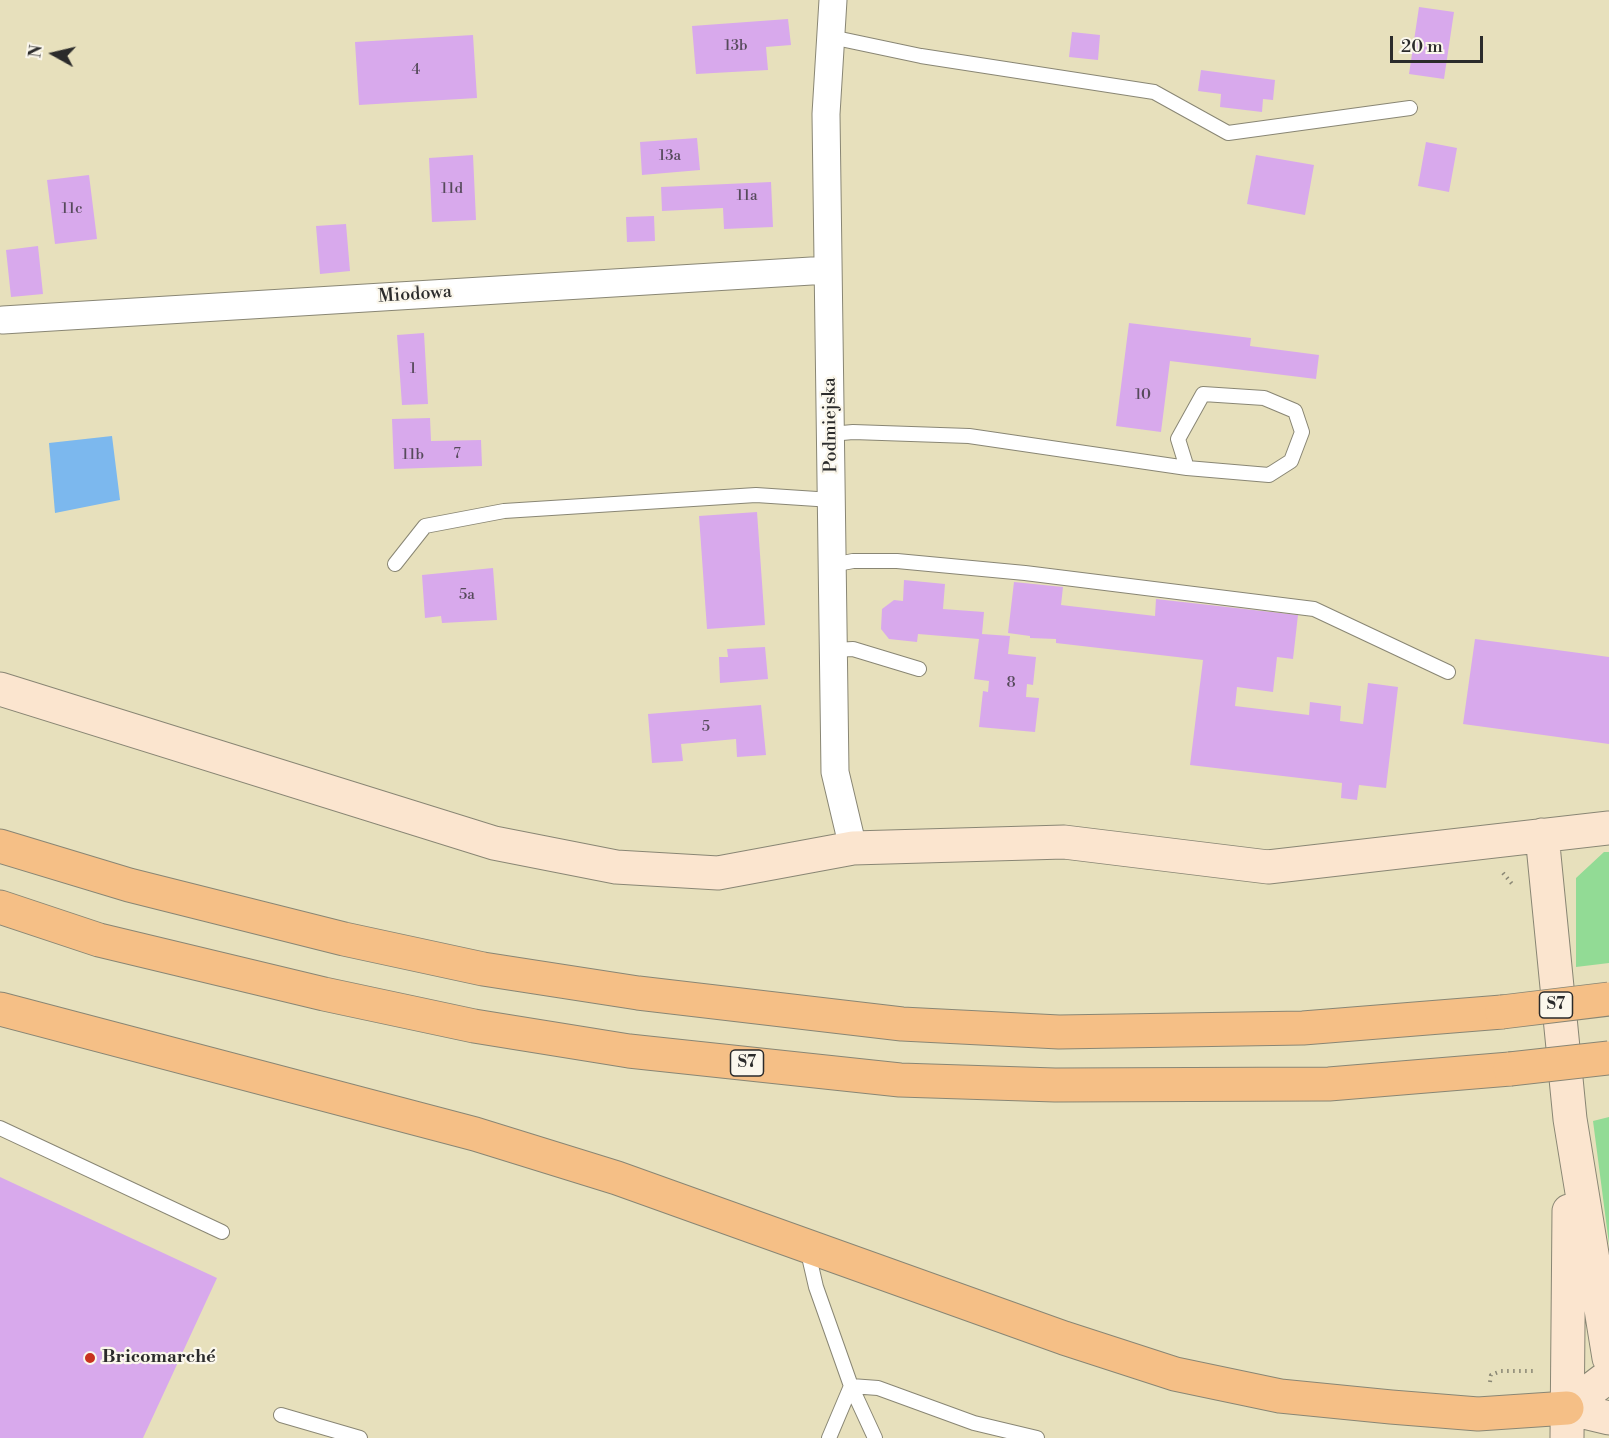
<!DOCTYPE html>
<html>
<head>
<meta charset="utf-8">
<style>
	body { margin:0 }
	#map { position:relative; width:1609px; height:1438px; overflow:hidden; background:#e7e0bc; font-family:"Libre Bodoni",serif }
	canvas { display:block }
	.north { position:absolute; left:24px; top:24px; width:60px; height:60px; -webkit-text-stroke:4px #fbf7ec; paint-order:stroke; rotate:278deg; font-size:16px; font-weight:700; line-height:24px; text-align:center; color:#2b2b2b }
	.north::after { content:''; display:block; margin:auto; width:21px; height:27px; background:#2b2b2b; clip-path:polygon(50% 0,100% 100%,50% 72%,0 100%) }
	.scale { position:absolute; left:1390px; top:36px; width:93px; height:27px; box-sizing:border-box; border:3px solid #2b2b2b; border-top:0; padding-left:8px; font-size:18px; line-height:21px; white-space:nowrap; color:#2b2b2b; -webkit-text-stroke:4px #fbf7ec; paint-order:stroke }
</style>
</head>
<body>
<div id="map">
<canvas width="1609" height="1438"></canvas>
<div class="north">N</div>
<div class="scale">20 m</div>
</div>
<script>
const g = document.querySelector('canvas').getContext('2d');
g.lineJoin = 'round';
function fillPath(path, color) { g.fillStyle = color; g.fill(path, 'evenodd'); }
const poly = rows => new Path2D(rows.map(r => 'M' + r).join(''));
function stroke(path, color, width, dash) { g.strokeStyle = color; g.lineWidth = width; g.lineCap = dash ? 'butt' : 'round'; g.setLineDash(dash || []); g.stroke(path); }
function label(font, color, halo, rows, align = 'center') {
  g.font = font + ' "Libre Bodoni",serif'; g.lineWidth = 4.5; g.setLineDash([]); g.textBaseline = 'middle'; g.strokeStyle = halo; g.fillStyle = color; for (const [text, x, y, turn = 0] of rows) {
    g.save(); g.translate(x, y); g.rotate((+turn || 0) * Math.PI / 180); g.textAlign = isNaN(turn) ? turn : align; if (halo) g.strokeText(text, 0, 0); g.fillText(text, 0, 0); g.restore();
  }
}
fillPath(poly([
	[1604,852,1609,852,1609,963,1576,967,1576,878],
	[1609,1117,1609,1244,1593,1121]
]), '#92db95');
fillPath(poly([
	[112,436,120,500,55,513,49,443]
]), '#7cb8ee');
fillPath(poly([
	[1419,7,1454,12,1444,79,1409,74],
	[788,19,791,45,766,47,768,70,696,74,692,26],
	[1072,32,1100,35,1098,60,1069,57],
	[473,35,477,98,359,105,355,42],
	[1201,70,1275,80,1273,100,1263,99,1262,112,1220,107,1221,94,1198,91],
	[697,138,700,170,642,175,640,142],
	[1426,142,1457,148,1449,192,1418,186],
	[473,155,476,220,432,222,429,158],
	[1256,155,1314,165,1305,215,1247,204],
	[89,175,97,239,55,244,47,180],
	[771,182,773,227,724,229,723,208,662,211,661,187],
	[654,216,655,241,627,242,626,217],
	[346,224,350,271,320,274,316,226],
	[38,246,43,294,11,297,6,250],
	[1129,323,1251,338,1250,346,1319,355,1316,379,1170,361,1161,432,1116,426],
	[424,333,428,404,402,405,397,335],
	[430,418,431,441,481,440,482,466,394,469,392,419],
	[757,512,765,625,707,629,699,516],
	[493,568,497,620,442,623,441,616,425,618,422,575],
	[904,580,945,584,943,609,984,612,982,634,1010,636,1008,654,1036,657,1033,685,1027,684,1026,697,1039,698,1035,732,979,727,983,691,988,692,989,681,974,679,979,639,918,634,917,642,889,639,881,629,882,609,894,600,903,601],
	[1014,582,1063,587,1061,605,1155,616,1156,599,1298,615,1293,659,1277,657,1273,692,1237,687,1235,706,1309,715,1310,702,1341,706,1340,721,1363,724,1368,683,1398,687,1386,788,1359,785,1357,800,1341,798,1342,783,1190,765,1203,660,1056,643,1056,639,1030,638,1030,636,1008,633],
	[1475,639,1609,657,1609,744,1463,724],
	[765,647,768,679,720,683,719,657,728,657,727,649],
	[761,705,766,755,737,757,736,739,681,744,683,761,652,763,648,714],
	[0,1177,217,1278,143,1438,0,1438]
]), '#d8a9ec');
const lane = poly([
	[831,37,921,56,1154,92,1228,133,1410,108],
	[1203,394,1264,398,1295,411,1302,432,1291,461,1269,475,1187,468,1178,439,1203,394],
	[831,434,853,432,969,436,1187,468],
	[395,564,425,526,504,511,756,495,832,500],
	[832,565,853,561,897,561,1025,573,1314,609,1448,672],
	[834,650,853,649,919,669],
	[0,1128,222,1232],
	[807,1248,816,1287,851,1386,875,1438],
	[851,1386,878,1388,974,1423,1037,1438],
	[281,1415,360,1438],
	[829,1438,851,1386]
]);
const street = poly([
	[833,0,826,114,835,772,853,848],
	[3,320,828,270]
]);
const secondary = poly([
	[0,689,494,843,616,867,718,873,853,848,1064,842,1268,867,1609,828],
	[1542,835,1570,1119,1609,1358],
	[1567,1408,1609,1376],
	[1567,1408,1609,1418],
	[1567,1438,1569,1211]
]);
const highway = poly([
	[0,846,129,885,344,939,483,969,638,993,902,1024,1059,1032,1303,1028,1502,1012],
	[0,907,99,940,324,994,474,1026,629,1051,900,1080,1055,1085,1329,1084,1510,1069],
	[0,1009,475,1134,617,1178,1064,1338,1175,1374,1280,1396,1391,1407,1478,1414,1567,1408]
]);
stroke(lane, '#898674', 16);
stroke(street, '#898674', 29);
stroke(secondary, '#898674', 35);
stroke(highway, '#898674', 35);
stroke(poly([
	[1503,873,1513,885],
	[1490,1382,1491,1375,1501,1371,1535,1371]
]), '#898674', 4, [1.5, 4.5]);
stroke(lane, '#fff', 14);
stroke(street, '#fff', 27);
stroke(secondary, '#fbe5cf', 33);
stroke(highway, '#f5bf86', 33);
const highwayBridge = poly([
	[1502,1012,1609,999],
	[1510,1069,1609,1058]
]);
stroke(highwayBridge, '#898674', 35, []);
stroke(highwayBridge, '#f5bf86', 33);
for (const [x, y, r, color] of [
	[90,1358,6,"#c8321e"]
]) { const dot = new Path2D(); dot.arc(x, y, r, 0, 2 * Math.PI); g.fillStyle = color; g.fill(dot); stroke(dot, '#fbf7ec', 2); }
label('15px', '#564a5b', null, [
	["13b",736,46],
	["4",416,70],
	["13a",670,156],
	["11d",452,189],
	["11a",747,196],
	["11c",72,209],
	["1",413,369],
	["10",1143,395],
	["7",457,454],
	["11b",413,455],
	["5a",467,595],
	["8",1011,683],
	["5",706,727]
]);
for (const [x, y, w] of [
	[1556,1005,33],
	[747,1063,33]
]) { const box = new Path2D(); box.roundRect(x - w / 2, y - 13, w, 26, 4.5); g.fillStyle = '#fbf7ec'; g.fill(box); stroke(box, '#2b2b2b', 1.5); }
label('bold 16px', '#2b2b2b', null, [
	["S7",1556,1005],
	["S7",747,1063]
]);
label('18px', '#2b2b2b', '#fbf7ec', [
	["Miodowa",415,295,-4],
	["Podmiejska",831,425,-91]
]);
label('bold 18px', '#2b2b2b', '#fbf7ec', [
	["Bricomarché",102,1358]
], 'left');
</script>
</body>
</html>
